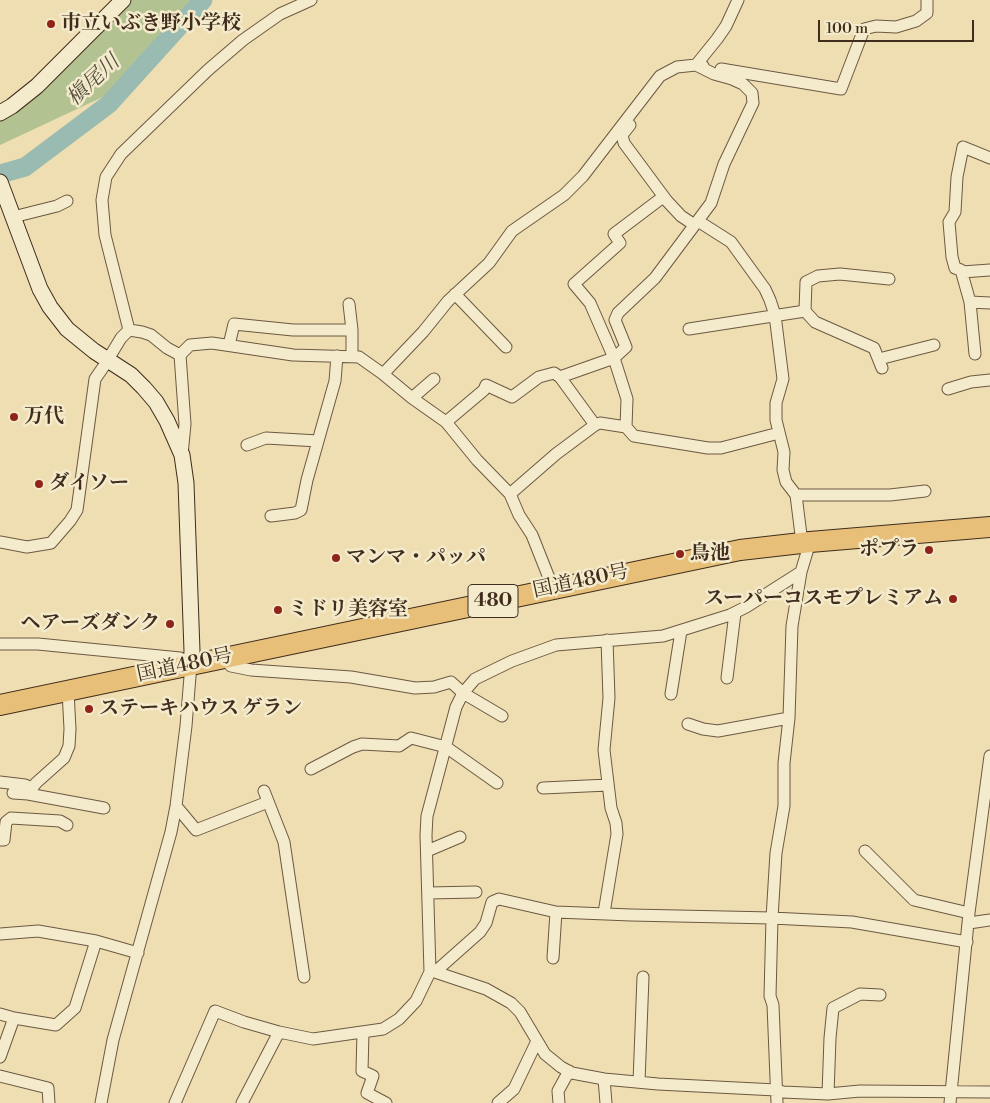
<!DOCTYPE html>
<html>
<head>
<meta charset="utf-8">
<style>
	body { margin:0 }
	#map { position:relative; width:990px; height:1103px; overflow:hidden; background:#eedeb1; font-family:"Libre Bodoni",serif }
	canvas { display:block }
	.scale { position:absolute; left:818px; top:20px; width:156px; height:22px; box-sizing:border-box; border:2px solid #402d1d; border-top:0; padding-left:6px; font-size:15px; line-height:18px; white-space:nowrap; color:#402d1d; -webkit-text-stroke:4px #f4eacc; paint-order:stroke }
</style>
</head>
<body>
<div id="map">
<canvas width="990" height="1103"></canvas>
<div class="scale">100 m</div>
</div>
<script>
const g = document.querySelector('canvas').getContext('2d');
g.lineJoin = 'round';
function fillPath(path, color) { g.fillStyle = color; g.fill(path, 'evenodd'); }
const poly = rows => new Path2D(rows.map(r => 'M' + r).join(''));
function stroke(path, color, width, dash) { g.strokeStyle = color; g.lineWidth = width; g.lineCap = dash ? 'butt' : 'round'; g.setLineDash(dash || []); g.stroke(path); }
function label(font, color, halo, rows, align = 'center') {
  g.font = font + ' "Libre Bodoni","Noto Serif JP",serif'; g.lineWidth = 5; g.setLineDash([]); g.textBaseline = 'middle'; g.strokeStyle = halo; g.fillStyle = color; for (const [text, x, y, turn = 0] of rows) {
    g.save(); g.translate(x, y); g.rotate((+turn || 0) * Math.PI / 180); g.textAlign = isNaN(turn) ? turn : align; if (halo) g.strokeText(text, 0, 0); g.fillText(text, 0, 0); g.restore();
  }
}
fillPath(poly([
	[128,0,191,0,107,95,0,145,0,117]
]), '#b2c291');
stroke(poly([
	[0,174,25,167,109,104,203,0]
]), '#9abbb2', 19);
const street = poly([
	[721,69,841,89,864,29,876,26,896,27,916,21,927,13,927,0],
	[630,125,622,135,624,143,667,201,681,216,693,224],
	[13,217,57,206,67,201],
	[698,221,731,242,765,289,770,300,775,315,783,379,776,403,776,420,784,452,783,470,786,482,796,495,802,543],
	[962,272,990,270],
	[455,294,506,347],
	[970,302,990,303],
	[349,304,352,330,352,356],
	[805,311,806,282,818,276,840,274,889,279],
	[689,329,805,311,815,322,874,348,882,368],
	[129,330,105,235,102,200,106,177,121,154,208,70,243,40,280,14,311,0],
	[229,345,234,324,293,330,352,330],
	[975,354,970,302,961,270,955,268,952,257,949,222,955,212,957,177,963,147,990,158],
	[180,355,190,345,212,343,293,355,359,357,383,374,412,398,446,422,477,460,510,494],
	[879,359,934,345],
	[383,374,423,332,448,301,489,263,512,231,564,195,583,176,660,76,677,67,696,65,703,66],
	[560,377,595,425],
	[948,389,971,382,990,380],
	[412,398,434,379],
	[446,422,484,390,486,385,512,397,539,377,554,373,560,377,614,358,590,303,574,284,620,243,614,234,663,197],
	[626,427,634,436,708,448,721,448,779,433],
	[247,445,266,438,318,441],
	[796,495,890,495,925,491],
	[271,516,295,513,301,510,307,480,335,381,337,356],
	[0,542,27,547,51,543,70,521,77,510,95,379,104,366,121,338,129,330,142,332,151,335,167,348,180,355,185,424,182,455],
	[553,588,532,535,519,515,510,494,556,454,595,425,600,423,626,427,627,399,614,358,626,347,615,320,618,313,655,278,711,203,724,164,753,103,752,93,743,84,732,79,714,74,696,65,717,39,726,26,738,0],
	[0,644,38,644,180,658,191,664,186,726,176,806,171,832,113,1040,101,1103],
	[223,658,231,666,251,670,351,677,415,688,434,687,451,682,463,693,502,716],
	[727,678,735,613],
	[68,691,70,729,69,746,64,758,36,783,28,794,104,808],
	[671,694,681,631],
	[688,724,703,729,718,731,789,718],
	[311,769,353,747,362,744,399,746,411,738,446,747,497,783],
	[0,782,25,785,32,788],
	[543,788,608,785],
	[264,791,284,842,304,977],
	[13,793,28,794],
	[176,806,196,830,268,802],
	[0,840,4,840,6,822,11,818,60,821,67,825],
	[427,851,460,837],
	[865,851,914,900,969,913],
	[428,893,476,892],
	[604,913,617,834,616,823,611,808,604,750,609,698,607,640],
	[969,923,990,920],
	[0,934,38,931,96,941,138,953],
	[553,958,556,912],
	[430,972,435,972,486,989,511,1003,520,1012,545,1054,561,1067,572,1073,604,1079,658,1084,776,1090,783,1092,828,1094,860,1091,990,1092],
	[435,972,480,932,486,923,492,902,499,899,556,912,631,915,772,918,852,922,967,942],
	[0,1014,14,1018],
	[363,1032,362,1071,373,1076,367,1093,386,1103],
	[0,1057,14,1018,56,1025,75,1008,96,941],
	[0,1076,48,1088,49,1103],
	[604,1079,606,1103],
	[639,1082,643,977],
	[828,1094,830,1038,833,1008,860,994,880,995],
	[175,1103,215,1011,244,1022,279,1032,313,1039,383,1029,399,1019,416,1001,430,972,426,835,427,816,456,707,463,693,475,679,512,661,556,645,663,636,730,615,746,607,801,572],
	[242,1103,279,1032],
	[498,1103,514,1089,537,1041],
	[559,1103,558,1091,569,1071],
	[777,1103,773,1005,770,996,772,918,776,853,784,806,784,763,789,718,792,626,801,572,810,542],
	[950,1103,969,913,990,756]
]);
const secondary = poly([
	[0,113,12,106,37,86,123,0],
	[0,182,40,289,50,307,67,329,94,351,131,375,144,388,156,402,167,421,182,455,186,483,192,651,191,664]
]);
const highway = poly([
	[0,705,740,550,810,542,990,527]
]);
stroke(street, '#6c5942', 13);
stroke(secondary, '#402d1d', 17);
stroke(highway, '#402d1d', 22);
stroke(street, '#f4eacc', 11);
stroke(secondary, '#f4eacc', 15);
stroke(highway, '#e7bf78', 20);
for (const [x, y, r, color] of [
	[51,24,5,"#8f2418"],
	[14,417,5,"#8f2418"],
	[39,484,5,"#8f2418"],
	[929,550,5,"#8f2418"],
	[680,554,5,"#8f2418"],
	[336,558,5,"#8f2418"],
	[953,599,5,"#8f2418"],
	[278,610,5,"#8f2418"],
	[170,624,5,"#8f2418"],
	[89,709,5,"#8f2418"]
]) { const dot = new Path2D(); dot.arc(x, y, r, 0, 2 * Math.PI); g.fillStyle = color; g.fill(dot); stroke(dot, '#f4eacc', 2); }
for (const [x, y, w] of [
	[493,601,50]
]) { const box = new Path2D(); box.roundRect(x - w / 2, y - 16.5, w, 33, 4); g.fillStyle = '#f4eacc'; g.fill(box); stroke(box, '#402d1d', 1); }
label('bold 19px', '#402d1d', null, [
	["480",493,601]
]);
label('bold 20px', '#402d1d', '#f4eacc', [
	["市立いぶき野小学校",61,24],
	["万代",24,417],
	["ダイソー",49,484],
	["ポプラ",919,550,"right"],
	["鳥池",690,554],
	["マンマ・パッパ",346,558],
	["スーパーコスモプレミアム",943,599,"right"],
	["ミドリ美容室",288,610],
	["ヘアーズダンク",160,624,"right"],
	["ステーキハウス ゲラン",99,709]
], 'left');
label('20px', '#402d1d', '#f4eacc', [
	["国道480号",581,582,-12],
	["国道480号",185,666,-12]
]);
label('italic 21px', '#565042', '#f4eacc', [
	["槇尾川",94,81,-43]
]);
</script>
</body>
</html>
